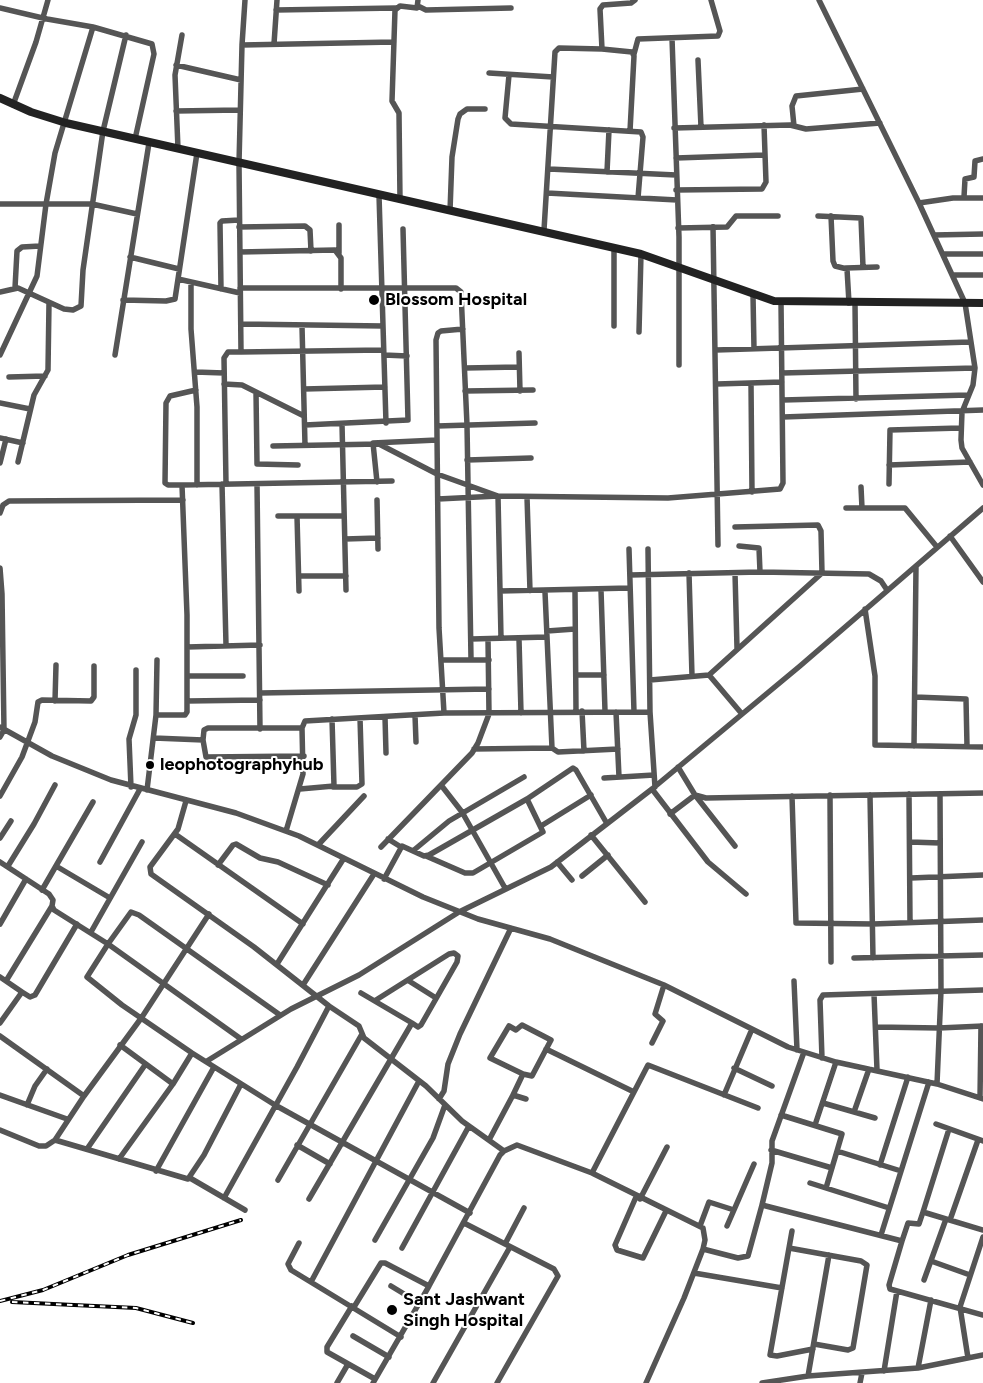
<!DOCTYPE html>
<html>
<head>
<meta charset="utf-8">
<style>
	body { margin:0 }
	canvas { display:block; background:#fff }
</style>
</head>
<body>
<canvas width="983" height="1383"></canvas>
<script>
const g = document.querySelector('canvas').getContext('2d');
g.lineJoin = 'round';
const poly = rows => new Path2D(rows.map(r => 'M' + r).join(''));
function stroke(path, color, width, dash) { g.strokeStyle = color; g.lineWidth = width; g.lineCap = dash ? 'butt' : 'round'; g.setLineDash(dash || []); g.stroke(path); }
function label(font, color, halo, rows, align = 'center') {
  g.font = font + ' Figtree,sans-serif'; g.lineWidth = 4; g.setLineDash([]); g.textBaseline = 'middle'; g.strokeStyle = halo; g.fillStyle = color; for (const [text, x, y, turn = 0] of rows) {
    g.save(); g.translate(x, y); g.rotate((+turn || 0) * Math.PI / 180); g.textAlign = isNaN(turn) ? turn : align; if (halo) g.strokeText(text, 0, 0); g.fillText(text, 0, 0); g.restore();
  }
}
stroke(poly([
	[245,0,242,45,394,42],
	[819,0,919,203,965,303,975,368,973,385,962,412,961,440,962,448,983,485],
	[418,6,426,10,511,8],
	[0,8,47,19,93,27,152,44,154,54,135,139],
	[276,10,396,8],
	[672,38,679,237,679,365],
	[274,44,277,0],
	[242,45,239,163,241,352,383,350],
	[634,54,638,39,718,36,720,31,711,0],
	[698,60,701,127],
	[176,65,241,80],
	[489,73,553,77],
	[509,75,505,118,511,124,641,132,643,137,638,198],
	[13,105,36,42,48,0],
	[176,111,240,110],
	[794,126,792,106,796,96,863,89],
	[674,128,790,125,806,129,880,123],
	[630,131,634,56,632,52,602,49,600,9,603,5,631,3,635,0],
	[178,149,175,75,182,35],
	[676,158,764,155],
	[549,169,676,175],
	[607,172,609,130],
	[676,190,762,189,766,182,764,125],
	[547,193,677,200],
	[379,195,386,423],
	[964,197,965,179,974,177,975,161,983,159],
	[400,200,399,113,392,101,395,10,400,6,417,8,418,0],
	[919,203,953,198,983,198],
	[0,204,92,204,137,214],
	[450,211,452,157,458,119,460,114,467,109,485,109],
	[818,216,861,218,863,267],
	[831,216,833,261,835,266,847,269,849,303],
	[239,227,305,226,310,230,311,251],
	[713,227,718,545],
	[678,228,727,227,736,216,778,216],
	[544,230,555,52,559,48,602,49],
	[934,235,983,234],
	[614,248,614,326],
	[240,252,335,250,341,258,341,289],
	[339,253,339,225],
	[943,254,983,254],
	[130,257,179,269],
	[846,268,877,267],
	[953,275,983,275],
	[178,279,240,293],
	[191,282,191,329,197,407,197,485],
	[15,288,17,251,22,247,40,246],
	[240,288,456,288,461,292,467,425,471,659],
	[221,289,220,223,222,221,239,220],
	[0,292,18,288,64,309,73,310,81,306,83,270,103,131,126,35],
	[753,295,754,349],
	[123,300,166,301,175,299,197,153],
	[855,303,856,399],
	[241,324,383,326],
	[302,326,305,445],
	[639,332,641,254],
	[716,350,970,342],
	[519,353,520,391],
	[0,355,37,276,46,204,55,153,93,27],
	[115,355,149,143],
	[384,355,407,356],
	[465,368,519,367],
	[195,372,224,373],
	[782,373,975,368],
	[9,377,45,376],
	[751,383,752,492],
	[224,384,242,385,304,416],
	[717,384,782,382],
	[304,389,385,387],
	[465,391,533,390],
	[256,392,257,464,298,465],
	[783,400,968,395],
	[0,403,30,409],
	[783,417,983,410],
	[342,424,346,590],
	[305,425,408,420,403,229],
	[437,426,535,423],
	[0,438,23,443],
	[273,446,379,444,437,474,498,496,501,638],
	[467,460,531,458],
	[18,462,34,395,48,370,49,303],
	[0,463,6,439],
	[889,465,970,462],
	[377,482,373,443,437,440],
	[222,484,226,645],
	[226,484,224,358,228,352,241,352],
	[257,484,260,729],
	[889,484,890,430,960,428],
	[182,485,168,485,165,483,166,403,170,396,196,390],
	[861,487,862,508],
	[527,497,530,591],
	[438,499,498,496,668,498,780,489,783,483,781,302],
	[377,500,378,549],
	[846,508,905,508,937,547],
	[0,513,3,505,9,501,183,500],
	[278,516,344,516],
	[297,516,299,591],
	[950,536,983,582],
	[345,539,378,538],
	[739,546,759,548,760,572],
	[629,549,634,712],
	[648,549,650,712,655,787],
	[0,568,2,594,4,730,0,737],
	[689,573,692,676],
	[735,573,737,648],
	[630,575,760,572,869,574,881,581,887,590],
	[299,576,346,576],
	[601,590,605,711],
	[500,591,630,588],
	[575,591,576,711],
	[545,592,552,748,558,752,618,749],
	[865,609,875,676,875,745,983,747],
	[547,631,575,629],
	[471,639,547,637],
	[519,639,521,713],
	[187,647,260,645],
	[442,660,489,660],
	[576,675,604,675],
	[709,675,742,714],
	[187,676,243,676],
	[650,680,709,675,822,573,821,531,818,525,735,527],
	[260,693,489,689],
	[915,697,966,699,967,746],
	[55,701,56,665],
	[187,701,260,700],
	[582,711,584,751],
	[616,712,619,777],
	[444,713,650,712],
	[156,715,185,715,187,712,187,615,182,485,392,481],
	[415,715,416,742],
	[385,717,386,753],
	[0,727,52,756,111,780,236,813,299,836,423,897,478,919,550,939,664,985,788,1047,836,1062,937,1084,983,1099],
	[154,738,203,740,204,730,208,728,302,728],
	[203,740,206,757,304,756],
	[914,746,916,566],
	[474,749,552,748],
	[678,767,695,795,706,798,983,793],
	[604,778,654,775],
	[441,785,462,812,505,888],
	[131,787,129,739,136,715,136,670],
	[333,787,357,787,362,784,360,718],
	[300,789,334,786,332,719],
	[652,789,708,862,746,894],
	[147,790,156,715,157,660],
	[909,794,910,922],
	[830,795,831,962],
	[870,795,873,958],
	[0,796,22,757,35,722,38,702,42,700,91,701,94,697,94,666],
	[792,796,796,923,873,924,983,920],
	[186,801,178,829,150,867,151,874,254,947,329,1006,359,1026,364,1038,426,1086,462,1121,504,1151],
	[670,814,695,795,735,846],
	[541,826,591,795],
	[286,831,303,774,302,728,305,721,444,713,439,628,436,340,438,333,441,331,463,329],
	[175,834,303,924],
	[591,835,645,902],
	[0,838,11,821],
	[388,839,401,847],
	[910,842,940,843],
	[318,845,364,796],
	[381,847,472,753,478,743,489,714,488,639],
	[414,850,449,821,524,777],
	[426,856,465,873,473,873,543,832,527,799],
	[0,862,49,894,53,900,52,906,54,910,108,944,87,977,122,1005,192,1053,275,1105,470,1213],
	[100,862,140,789],
	[557,862,572,880],
	[218,865,233,845,236,844,260,858,278,862,328,885],
	[8,866,34,824,55,785],
	[56,866,110,898],
	[582,876,608,855],
	[911,878,983,875],
	[384,879,402,846,424,856,429,855,527,799,573,768,576,770,606,822],
	[42,890,93,802],
	[0,924,26,879],
	[91,932,142,842],
	[854,958,983,955],
	[277,964,344,858],
	[0,977,22,992,0,1023],
	[6,981,52,906],
	[409,981,436,998],
	[794,981,797,1050],
	[303,985,374,874],
	[22,992,30,997,35,995,77,924],
	[361,993,412,1023],
	[874,994,877,1070],
	[876,1027,939,1028,983,1026],
	[0,1036,84,1096,55,1140],
	[241,1039,108,944,131,912,139,915,280,1015],
	[652,1043,663,1021,655,1014,664,985],
	[120,1045,173,1084],
	[546,1049,634,1092],
	[822,1058,820,1000,823,995,983,990],
	[207,1061,291,1009,359,975,459,912,551,867,652,789,800,666,983,508],
	[734,1068,772,1086],
	[937,1084,941,991,940,794],
	[0,1095,67,1119],
	[513,1095,523,1074,490,1058,509,1026,516,1030,522,1025,551,1040,532,1076,523,1074],
	[724,1095,752,1029],
	[84,1096,142,1017,209,914],
	[980,1098,981,1026],
	[439,1099,444,1091,448,1064,460,1034,511,928],
	[823,1103,875,1118],
	[27,1105,35,1086,47,1069],
	[854,1112,869,1069],
	[781,1115,842,1134,837,1151],
	[936,1124,983,1141],
	[815,1125,836,1062],
	[0,1130,39,1146,46,1146,55,1140,188,1179,204,1155,241,1084],
	[489,1140,513,1095,526,1099],
	[297,1145,330,1164],
	[87,1149,145,1065],
	[771,1150,832,1168],
	[119,1159,173,1084,192,1053],
	[880,1165,908,1077],
	[156,1171,214,1067],
	[592,1173,648,1065,758,1108],
	[190,1178,245,1210],
	[278,1180,362,1034],
	[810,1183,889,1208],
	[826,1188,837,1151,901,1171],
	[636,1197,615,1245,617,1250,643,1258,666,1211],
	[224,1198,297,1067,329,1006],
	[309,1199,412,1023,418,1027,421,1025,457,962,458,956,454,953,449,954,376,1000],
	[640,1199,667,1147],
	[762,1205,772,1163,772,1141,804,1052],
	[923,1212,949,1129],
	[950,1220,978,1140],
	[464,1223,554,1269,558,1276,497,1383],
	[700,1226,709,1202,734,1210],
	[727,1226,754,1164],
	[792,1231,770,1355,777,1356,813,1349],
	[881,1235,929,1082],
	[375,1240,433,1138,445,1105],
	[902,1241,889,1285,890,1289,983,1315],
	[299,1243,288,1264,291,1270,401,1337],
	[505,1244,524,1208],
	[402,1248,469,1126],
	[789,1248,861,1261,867,1265,853,1348,848,1350,814,1344],
	[703,1249,738,1258,748,1256,762,1205,902,1241,908,1223,919,1224,923,1212,983,1230],
	[931,1261,970,1275],
	[694,1273,782,1288],
	[924,1280,946,1219],
	[311,1282,419,1081],
	[391,1286,419,1303],
	[352,1306,327,1347,327,1352,375,1379],
	[354,1307,381,1263,385,1263,429,1286],
	[353,1336,389,1357],
	[968,1358,960,1307,983,1237],
	[918,1368,931,1300],
	[884,1371,897,1291],
	[808,1376,829,1255],
	[337,1383,348,1364],
	[373,1383,429,1286,500,1155,504,1151,517,1145,592,1173,703,1228,705,1240,703,1249,684,1298,646,1383],
	[433,1383,510,1247],
	[762,1383,808,1376,918,1368,983,1355],
	[860,1383,862,1373]
]), '#555', 5.5);
stroke(poly([
	[0,98,31,112,66,123,641,254,774,301,983,303]
]), '#222', 8);
const rail = poly([
	[0,1301,43,1290,128,1255,241,1220],
	[12,1302,136,1308,193,1323]
]);
stroke(rail, '#000', 4);
stroke(rail, '#fff', 2, [5.5]);
for (const [x, y, r, color] of [
	[374,300,6,"#000"],
	[150,765,5,"#000"],
	[392,1310,6,"#000"]
]) { const dot = new Path2D(); dot.arc(x, y, r, 0, 2 * Math.PI); g.fillStyle = color; g.fill(dot); stroke(dot, '#fff', 2); }
label('bold 18px', '#000', '#fff', [
	["Blossom Hospital",385,300],
	["leophotographyhub",160,765],
	["Sant Jashwant",403,1300],
	["Singh Hospital",403,1321]
], 'left');
</script>
</body>
</html>
